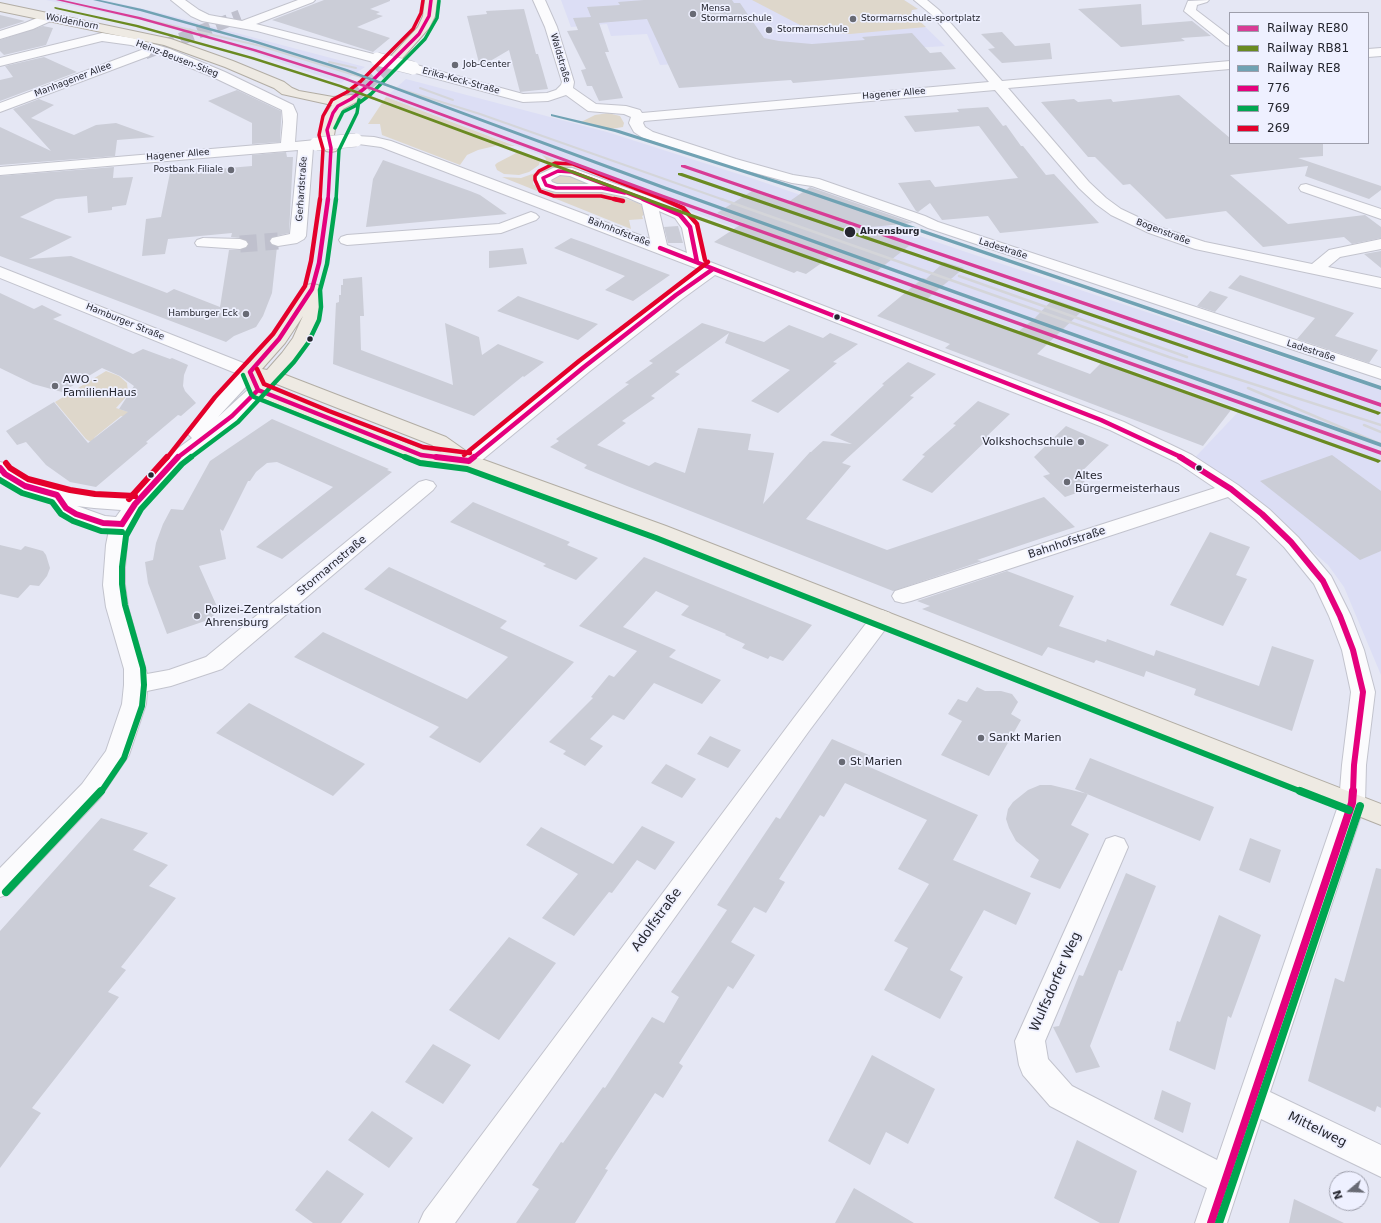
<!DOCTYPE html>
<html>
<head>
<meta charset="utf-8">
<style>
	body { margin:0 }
	#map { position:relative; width:1381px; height:1223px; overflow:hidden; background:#e5e7f4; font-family:"DejaVu Sans",sans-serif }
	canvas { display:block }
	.legend { position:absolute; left:1229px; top:12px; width:140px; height:132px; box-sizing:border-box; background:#eef0ff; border:1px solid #9e9fac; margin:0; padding:5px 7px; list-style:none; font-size:12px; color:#25262f }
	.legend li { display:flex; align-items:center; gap:8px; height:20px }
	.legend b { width:20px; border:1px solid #9e9fac }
	.north { position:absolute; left:1329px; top:1171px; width:40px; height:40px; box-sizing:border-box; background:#eef0ff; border:1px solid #9e9fac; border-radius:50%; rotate:251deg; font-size:11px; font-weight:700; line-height:16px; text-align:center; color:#25262f }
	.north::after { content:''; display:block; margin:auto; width:14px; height:18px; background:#686a74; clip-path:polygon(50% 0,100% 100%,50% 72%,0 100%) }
</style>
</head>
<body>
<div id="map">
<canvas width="1381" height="1223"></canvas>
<ul class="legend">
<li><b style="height:5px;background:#d83c96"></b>Railway RE80</li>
<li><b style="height:5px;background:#6a8a22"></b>Railway RB81</li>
<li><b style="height:5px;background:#70a2b3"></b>Railway RE8</li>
<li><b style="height:5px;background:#e5007d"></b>776</li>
<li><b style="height:5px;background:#00a651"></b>769</li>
<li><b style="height:5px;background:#e4002b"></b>269</li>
</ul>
<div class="north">N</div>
</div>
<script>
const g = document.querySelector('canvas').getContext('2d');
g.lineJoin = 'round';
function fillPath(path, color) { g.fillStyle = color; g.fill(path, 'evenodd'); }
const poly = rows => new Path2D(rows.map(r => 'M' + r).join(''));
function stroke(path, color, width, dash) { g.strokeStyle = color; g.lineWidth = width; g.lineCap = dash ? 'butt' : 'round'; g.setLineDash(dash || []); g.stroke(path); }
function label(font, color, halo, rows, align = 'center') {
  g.font = font + ' "DejaVu Sans",sans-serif'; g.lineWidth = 3.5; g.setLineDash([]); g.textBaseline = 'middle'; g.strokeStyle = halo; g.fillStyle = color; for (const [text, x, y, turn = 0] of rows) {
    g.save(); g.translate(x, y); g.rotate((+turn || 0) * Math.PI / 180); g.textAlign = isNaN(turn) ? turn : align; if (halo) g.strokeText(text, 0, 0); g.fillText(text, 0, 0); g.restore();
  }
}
fillPath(poly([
	[46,0,105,0,157,12,365,67,341,83,227,44,140,20],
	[561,0,904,0,918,9,912,10,911,13,945,46,660,65,647,34,611,36,607,24,571,27],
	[406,79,607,132,757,180,960,250,1381,390,1381,675,1344,587,1328,565,1265,510,1184,469,1241,409,824,261,386,97]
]), '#dcdef5');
fillPath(poly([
	[752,0,904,0,918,9,912,10,911,13,926,27,850,34,821,32,800,25],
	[386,97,515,146,499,145,478,150,467,155,460,165,382,135,380,124,368,124],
	[608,113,620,116,624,123,623,127,611,129,581,122,595,115],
	[520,151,538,158,540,161,539,165,529,172,519,175,504,174,497,170,495,165,497,163],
	[542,155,580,169,559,168,539,173,533,180,533,184,540,189,537,191,502,177,521,178,538,172,547,165,546,159],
	[566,174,587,182,582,186,561,184,551,182,549,177,552,175],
	[593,190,612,194,638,203,642,206,644,215,642,216,643,219,629,220,631,229,544,194,547,191,567,193],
	[106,371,119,376,127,383,128,392,126,397,116,408,129,412,124,417,121,416,95,437,92,443,86,439,55,402]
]), '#ded7cb');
fillPath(poly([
	[324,0,390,0,390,1,370,9,380,12,376,14,383,16,357,27,390,38,373,52,272,20],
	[644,0,732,0,734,3,740,3,764,38,779,41,812,44,865,40,862,37,912,33,930,53,941,52,956,69,793,83,791,80,679,88,647,19,599,23,609,52,605,52,623,98,599,101,592,86,587,86,581,70,586,69,567,31,578,30,573,18,591,17,587,7,620,5,618,2],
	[1141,4,1142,25,1192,21,1211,36,1181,38,1185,41,1121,47,1078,9],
	[524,9,536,54,538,54,548,89,520,92,509,50,480,67,467,16,487,14,486,11],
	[0,15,25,21,0,29],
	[43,26,53,28,46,45,4,55,0,51,0,40],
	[1002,32,1015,46,1050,43,1052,59,1002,63,988,49,995,48,981,34],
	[44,57,77,72,0,101,0,80,13,77,5,66],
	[237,90,281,111,281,122,280,142,252,144,252,123,208,101],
	[1179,95,1230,138,1230,143,1323,143,1323,156,1298,158,1381,186,1381,190,1369,199,1305,176,1308,166,1230,175,1288,224,1365,215,1381,227,1381,238,1352,244,1344,237,1263,247,1226,211,1166,219,1130,184,1123,185,1095,157,1088,157,1041,102,1074,99,1078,102,1111,99,1113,102],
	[39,99,54,105,31,118,74,135,96,125,116,123,155,137,117,140,115,156,0,165,0,127,51,151,13,109],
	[988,107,1003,126,1006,125,1021,146,1023,146,1046,175,1054,174,1099,223,1000,233,988,216,942,220,930,203,918,212,916,211,898,183,930,180,935,187,1018,178,979,126,915,132,904,116,959,112,957,109],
	[286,152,287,157,293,157,289,233,272,237,269,240,271,245,277,247,272,293,263,316,256,327,234,336,226,342,0,256,0,176,114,167,113,178,133,177,126,205,112,207,112,210,88,213,87,196,56,199,20,217,72,237,29,259,71,256,167,293,174,289,220,307,229,250,240,250,246,248,249,245,247,240,240,238,231,237,232,233,168,239,165,254,142,256,146,219,161,217,170,173,252,166,252,155],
	[383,160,470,191,480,195,507,214,366,227,373,179],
	[810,187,913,223,860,228,910,245,877,271,833,255,806,274,797,271,794,273,714,242,743,223,717,213,752,191,787,203],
	[678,226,683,243,668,243,664,227],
	[571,238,588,244,670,275,633,301,605,290,625,276,554,248],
	[523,248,527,264,489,268,489,251],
	[1381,251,1381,268,1364,254],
	[944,262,964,268,927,299,1018,332,1035,318,1053,299,1083,310,1037,354,1090,374,1101,363,1231,410,1203,446,945,348,950,344,877,316,923,278,926,279],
	[1240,275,1354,313,1335,336,1378,350,1369,363,1297,339,1315,318,1228,288],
	[362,277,364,316,360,316,361,350,453,385,445,323,479,337,482,355,498,344,544,362,524,377,523,376,474,416,333,364,336,303,339,302,339,295,341,295,341,285,343,285,343,279],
	[1210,291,1228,297,1215,312,1197,306],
	[0,293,34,309,42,305,62,315,53,319,133,354,143,349,170,359,172,358,188,365,184,375,183,386,185,391,196,403,181,416,178,415,146,442,148,443,96,487,70,482,46,465,26,442,17,445,6,431,54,402,88,443,128,412,119,409,134,386,120,376,102,368,62,392,33,384,0,368],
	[518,296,598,324,578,340,497,311],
	[702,323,764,342,789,325,823,338,830,333,858,344,833,362,837,363,778,413,751,401,790,370,725,343,729,333,675,372,680,374,651,396,655,398,622,421,626,423,597,445,649,466,655,462,685,473,698,428,751,434,748,450,774,453,763,504,810,452,811,452,823,441,852,444,830,435,884,385,882,384,908,362,936,374,910,396,914,397,842,463,851,466,806,519,887,550,1044,497,1075,527,977,560,982,561,893,591,627,486,584,468,587,465,550,447,559,441,556,439,629,384,625,383,653,363,649,361],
	[978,401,1010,414,987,436,990,437,932,493,902,480,925,456,922,455,956,425,953,424],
	[272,419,389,469,387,470,392,472,282,559,256,547,333,487,277,462,267,463,256,472,250,481,248,481,223,531,220,529,226,559,199,566,219,611,208,620,167,634,148,583,145,562,153,560,156,543,163,524,171,509,183,510,210,461],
	[1066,426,1109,445,1078,475,1091,488,1065,497,1043,476,1050,474,1034,457],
	[1332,455,1381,491,1381,551,1360,560,1260,481],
	[473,502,570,542,567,545,598,558,576,580,543,566,546,564,450,522],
	[1210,532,1250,547,1236,575,1247,579,1223,626,1170,605],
	[0,545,21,550,25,546,43,551,46,555,50,568,47,576,39,586,30,585,18,598,0,594],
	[644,557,812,625,783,661,770,656,768,659,742,648,745,644,725,635,726,634,681,615,689,606,656,591,623,627,676,650,669,657,721,680,702,704,654,683,624,720,613,715,590,739,603,746,585,766,563,754,566,751,549,742,593,698,591,697,609,675,614,677,637,651,579,626],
	[389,567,507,621,500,628,574,662,480,763,429,737,439,727,294,657,323,632,467,699,508,657,364,589],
	[1007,571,1074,596,1059,626,1106,642,1107,639,1154,656,1156,650,1259,686,1272,646,1314,660,1292,731,1194,695,1196,689,1146,671,1144,677,1096,660,1094,663,1048,647,1042,656,922,609,930,606,917,601],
	[977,687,985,691,1001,691,1012,694,1018,702,1011,714,1021,720,989,776,941,755,962,721,948,714,958,699,967,702],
	[249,703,365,764,333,796,216,733],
	[710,736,741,750,728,768,697,754],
	[832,739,871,756,865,765,978,815,953,860,1031,893,1016,925,984,910,950,970,963,977,940,1019,884,990,908,948,894,941,929,884,898,869,927,820,845,783,824,817,820,815,779,879,785,882,766,913,754,907,731,942,755,955,733,989,728,986,679,1063,683,1066,663,1098,655,1093,605,1169,608,1170,575,1223,516,1223,539,1189,532,1185,561,1142,563,1143,603,1087,605,1088,652,1017,664,1023,679,997,671,992,727,910,717,905,776,817,780,819],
	[1090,758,1214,807,1200,841,1075,789],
	[666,764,696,779,682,798,651,783],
	[1040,785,1051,785,1088,794,1071,825,1089,834,1060,889,1030,877,1039,860,1016,841,1009,828,1006,819,1008,809,1013,802,1028,790],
	[101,818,148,833,133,850,168,865,149,886,176,898,121,967,126,970,108,992,119,997,32,1108,41,1113,0,1168,0,931],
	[642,826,675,842,655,870,637,860,612,893,609,892,574,936,542,918,578,874,526,845,541,827,613,864],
	[1250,838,1281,850,1270,883,1239,870],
	[1376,868,1381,869,1381,1108,1377,1106,1375,1112,1308,1081,1335,978,1344,982],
	[1126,873,1156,886,1122,971,1119,970,1090,1046,1100,1067,1076,1073,1053,1027,1059,1026,1079,975,1083,976],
	[1219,915,1261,935,1231,1018,1228,1016,1215,1070,1169,1050,1177,1021,1180,1022],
	[509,937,556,963,499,1040,449,1010],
	[433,1044,471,1065,443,1104,405,1082],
	[872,1055,935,1089,908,1144,886,1132,870,1165,828,1141],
	[1162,1090,1191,1103,1183,1133,1154,1119],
	[372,1111,413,1138,389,1168,348,1140],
	[1077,1140,1137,1171,1119,1223,1100,1223,1054,1198],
	[327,1170,364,1194,341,1223,313,1223,295,1210],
	[854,1188,914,1223,835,1223],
	[1294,1199,1344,1223,1289,1223]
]), '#cbcdd7');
stroke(poly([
	[145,53,240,16]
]), '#bfc0cd', 13, [13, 6]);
stroke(poly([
	[240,244,278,241]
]), '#bfc0cd', 17, [17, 8]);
stroke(poly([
	[351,99,395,59]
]), '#bfc0cd', 13, [13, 6]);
const minor = poly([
	[171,0,185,0,199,10,209,15,242,21,298,0,315,0,313,2,256,24,381,56,383,59,381,62,377,63,257,31,202,21,191,16,171,0],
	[533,0,545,0,557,27,574,82,573,88,596,104,626,106,640,110,642,113,989,82,931,14,914,0,927,0,939,10,1002,81,1230,61,1230,69,1008,88,1089,182,1106,198,1121,209,1159,227,1205,242,1312,264,1329,250,1381,239,1381,249,1340,257,1328,267,1381,278,1381,288,1195,249,1149,233,1111,215,1096,204,1079,188,995,90,644,121,643,123,645,127,653,132,736,159,793,175,819,179,925,216,938,222,1381,368,1381,379,928,228,915,222,812,186,792,183,726,165,643,138,634,132,629,123,631,117,624,114,588,111,566,95,548,101,523,102,408,71,407,68,408,65,413,64,523,94,547,93,556,90,561,85,562,82,545,27,533,0],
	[1209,0,1207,2,1197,5,1196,10,1230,36,1230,46,1226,45,1184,11,1188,1,1209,0],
	[49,13,53,14,55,17,53,20,33,29,0,39,0,31,25,23,49,13],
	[102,33,133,38,170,49,225,72,293,105,297,114,295,142,316,140,321,141,323,144,321,147,313,148,306,236,304,239,297,243,278,246,272,244,270,241,272,238,290,234,298,150,0,175,0,167,281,143,283,122,282,110,215,78,150,51,151,53,149,56,0,112,0,103,144,49,131,45,102,41,0,66,0,58,102,33],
	[1381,48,1381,56,1368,57,1368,49,1381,48],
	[356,136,374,137,391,141,650,239,642,204,626,197,602,192,556,192,541,188,536,178,538,175,553,168,572,168,654,198,685,212,695,224,698,227,705,260,1124,422,1192,455,1238,485,1269,509,1298,537,1331,576,1351,616,1364,650,1375,692,1366,765,1365,803,1270,1092,1381,1145,1381,1177,1261,1119,1227,1223,1195,1223,1207,1188,1050,1106,1023,1075,1019,1065,1015,1041,1106,839,1115,836,1124,839,1128,847,1045,1041,1048,1059,1072,1086,1217,1160,1339,803,1342,765,1351,692,1342,650,1329,616,1314,584,1284,547,1255,519,1228,497,911,601,903,603,895,601,892,596,895,591,1215,488,1178,463,1110,430,715,275,682,299,590,371,476,465,469,467,462,465,459,461,462,457,578,363,670,291,701,270,381,147,351,143,349,140,351,137,356,136],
	[560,175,570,176,589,184,557,184,552,182,551,180,560,175],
	[659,211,675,218,682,228,687,253,667,245,659,211],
	[1306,184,1381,209,1381,219,1301,191,1299,188,1301,185,1306,184],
	[531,212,536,214,539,217,536,220,501,233,347,245,341,243,339,240,341,237,347,235,499,224,531,212],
	[203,238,240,239,246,241,248,244,246,247,240,249,197,246,195,243,197,240,203,238],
	[0,267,256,368,259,372,256,376,218,417,252,386,258,385,264,386,267,390,239,420,184,462,142,508,128,533,125,567,125,585,128,607,147,674,169,670,206,657,419,482,426,480,433,482,436,486,433,490,222,669,171,686,147,691,146,704,129,755,100,798,9,894,0,897,0,868,82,784,106,751,122,704,124,685,124,669,106,607,103,585,106,545,109,530,96,528,69,519,59,513,49,499,18,490,0,479,0,462,7,464,12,470,32,482,69,492,94,496,130,497,170,454,192,438,187,433,189,429,214,398,238,374,0,278,0,267],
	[77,506,94,508,121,510,116,517,105,516,77,506],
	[882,610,890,613,893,618,890,623,809,731,455,1223,419,1223,424,1212,793,719,874,613,882,610]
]);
const major = poly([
	[425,0,437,0,435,16,429,28,399,62,391,62,389,59,391,56,418,27,423,16,425,0],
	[0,3,171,39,233,61,284,82,292,88,299,91,333,97,351,95,356,96,358,99,356,102,343,109,337,119,334,135,338,148,336,151,331,152,326,151,320,135,323,119,332,105,282,94,274,88,225,67,164,45,0,11,0,3],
	[312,284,318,285,320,289,321,306,319,317,310,339,283,374,446,437,473,456,666,526,1381,804,1381,825,652,536,466,467,414,459,252,394,241,372,273,336,306,285,312,284],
	[303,316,293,338,282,353,267,370,262,369,285,343,303,316],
	[274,383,432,445,442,452,424,450,270,388,274,383]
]);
stroke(minor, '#c2c3cd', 2);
stroke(major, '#b2ada4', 2);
fillPath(minor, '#fbfbfd');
fillPath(major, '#eeeae3');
stroke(poly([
	[139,18,261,46,480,114,724,200],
	[329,62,356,68],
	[420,88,453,100]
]), '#d4d5d9', 2);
stroke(poly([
	[721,199,1169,357,1381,425],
	[959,276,1187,357],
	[1248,388,1381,444],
	[1364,425,1381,432]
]), '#d4d5d9', 2.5);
const minorBridge = poly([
	[377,59,413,68],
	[316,144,356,140]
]);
stroke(minorBridge, '#c2c3cd', 14, []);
stroke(minorBridge, '#fbfbfd', 13);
stroke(poly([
	[625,193,602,188,556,188,546,185,543,178,558,171,572,172,646,200],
	[328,200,331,148,327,130,333,113,338,106,351,99,365,88,419,34,429,16,431,0]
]), '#e5007d', 3.5);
stroke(poly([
	[643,199,680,215,690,227,697,262],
	[660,248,1101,420,1183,458],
	[250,372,279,339,312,289,319,263,328,199],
	[250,372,258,390,421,455,444,458],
	[177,458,232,416,258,390],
	[473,458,584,367,676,295,713,269]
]), '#e5007d', 4.5);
stroke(poly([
	[436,457,469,461],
	[1180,457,1231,489,1262,514,1291,542,1323,581,1340,616,1353,650,1363,692,1354,765,1353,792],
	[469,461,474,457],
	[0,468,5,474,25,486,57,495,66,508,76,514,103,523,122,524],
	[122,524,135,504,178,457]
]), '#e5007d', 6);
stroke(poly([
	[1211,1223,1352,803,1353,791]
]), '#e5007d', 8);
stroke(poly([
	[335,128,343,112,355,106,371,94,425,39,437,18,439,1],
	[336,200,339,150,357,113,359,100]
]), '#00a651', 3.5);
stroke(poly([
	[243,375,251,394,254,397,407,458],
	[190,458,238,422,294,362,308,343,319,320,321,307,320,290,327,264,336,199]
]), '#00a651', 4.5);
stroke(poly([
	[405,457,420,463,467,469,656,538,1302,792],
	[0,480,22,493,52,502,61,514,73,521,101,531,122,532],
	[101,792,124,758,142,706,144,685,143,668,125,605,122,584,122,567,126,536,141,509,182,464,191,457]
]), '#00a651', 6);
stroke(poly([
	[1300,791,1349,810],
	[6,892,101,791],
	[1219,1223,1360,806]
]), '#00a651', 8);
stroke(poly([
	[320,200,323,149,319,135,323,116,332,100,347,92,360,82,413,29,421,13,423,0],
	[618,200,601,196,554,196,540,191,535,180,535,176,539,171,555,163,573,164,665,200]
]), '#e4002b', 3.5);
stroke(poly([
	[614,199,623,201],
	[663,199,683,208,697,224,705,260],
	[257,369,264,384,329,411,423,447,470,453],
	[464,455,579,361,708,262],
	[167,458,215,397,273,334,305,286,311,261,320,199]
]), '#e4002b', 4.5);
stroke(poly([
	[6,463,10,468,28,479,70,490,95,494,135,496],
	[129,499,167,457]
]), '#e4002b', 6);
fillPath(poly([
	[56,0,63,0,140,17,255,49,344,77,664,195,1381,451,1381,455,660,197,342,79,253,51,138,19,56,0],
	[681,165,685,165,1381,403,1381,407,681,167,681,165]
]), '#d83c96');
fillPath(poly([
	[55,7,138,25,253,57,341,85,661,203,1380,460,1381,461,1378,463,1376,462,657,205,339,87,251,59,136,27,56,9,54,8,55,7],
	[678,173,682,173,1380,412,1381,413,1378,415,1376,414,678,175,678,173]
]), '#6a8a22');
fillPath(poly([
	[93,0,100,0,142,9,257,41,347,69,667,187,1381,443,1381,447,663,189,345,71,255,43,140,11,93,0],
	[551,114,619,130,795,186,1381,386,1381,390,791,188,615,132,551,116,551,114]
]), '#70a2b3');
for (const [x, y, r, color] of [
	[693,14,4,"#686a74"],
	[853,19,4,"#686a74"],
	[769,30,4,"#686a74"],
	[455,65,4,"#686a74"],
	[231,170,4,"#686a74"],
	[850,232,6,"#25262f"],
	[246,314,4,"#686a74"],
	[837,317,3.5,"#25262f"],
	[310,339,3.5,"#25262f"],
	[55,386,4,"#686a74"],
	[1081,442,4,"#686a74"],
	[1199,468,3.5,"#25262f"],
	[151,475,3.5,"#25262f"],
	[1067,482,4,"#686a74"],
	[197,616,4,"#686a74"],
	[981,738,4,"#686a74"],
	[842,762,4,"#686a74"]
]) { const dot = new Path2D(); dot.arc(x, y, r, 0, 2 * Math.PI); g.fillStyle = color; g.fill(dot); stroke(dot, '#eef0ff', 1.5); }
label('9px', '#25262f', '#eef0ff', [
	["Mensa",701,9],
	["Stormarnschule",701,19],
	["Stormarnschule-sportplatz",861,19],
	["Stormarnschule",777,30],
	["Job-Center",463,65],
	["Postbank Filiale",223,170,"right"],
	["Hamburger Eck",238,314,"right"]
], 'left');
label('9px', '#25262f', '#eef0ff', [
	["Woldenhorn",72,22,11],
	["Waldstraße",560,58,74],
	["Heinz-Beusen-Stieg",177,59,21],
	["Manhagener Allee",73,80,-21],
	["Erika-Keck-Straße",461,81,15],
	["Hagener Allee",894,94,-5],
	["Hagener Allee",178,155,-5],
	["Gerhardstraße",302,189,-86],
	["Bahnhofstraße",619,232,21],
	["Bogenstraße",1163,232,21],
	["Ladestraße",1003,249,18],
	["Hamburger Straße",125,322,22],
	["Ladestraße",1311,351,18]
]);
label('bold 9px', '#25262f', '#eef0ff', [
	["Ahrensburg",860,232]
], 'left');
label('11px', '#25262f', '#eef0ff', [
	["AWO -",63,380],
	["FamilienHaus",63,393],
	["Volkshochschule",1073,442,"right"],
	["Altes",1075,476],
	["Bürgermeisterhaus",1075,489],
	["Polizei-Zentralstation",205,610],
	["Ahrensburg",205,623],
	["Sankt Marien",989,738],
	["St Marien",850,762]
], 'left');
label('11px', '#25262f', '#eef0ff', [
	["Bahnhofstraße",1067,543,-18],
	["Stormarnstraße",332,566,-40]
]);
label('13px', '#25262f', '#eef0ff', [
	["Adolfstraße",657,920,-54],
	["Wulfsdorfer Weg",1056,982,-66],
	["Mittelweg",1317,1130,26]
]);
</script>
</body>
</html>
